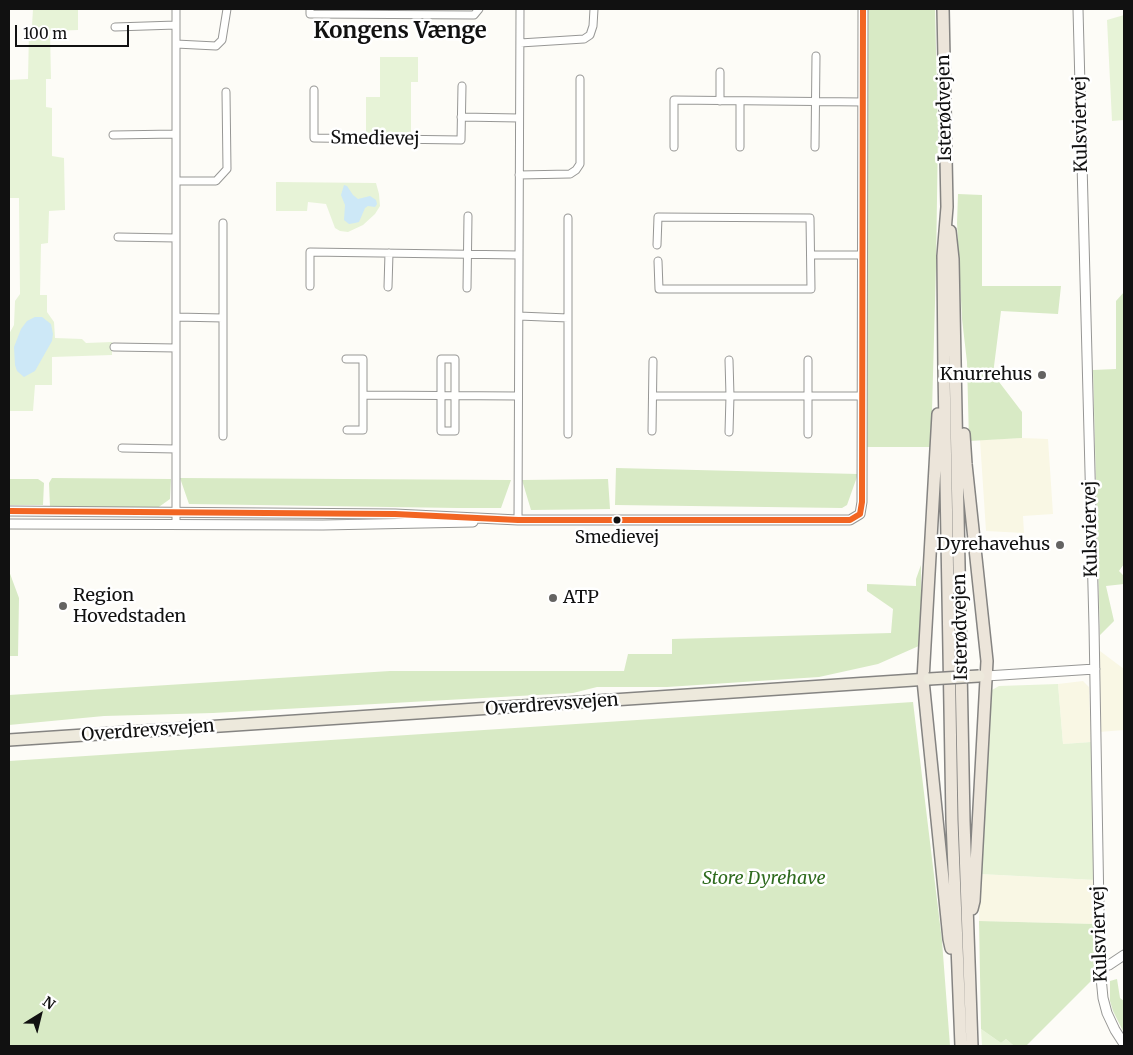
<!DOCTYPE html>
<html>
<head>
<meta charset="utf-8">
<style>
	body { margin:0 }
	#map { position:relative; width:1133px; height:1055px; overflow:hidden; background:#fdfcf7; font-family:Merriweather,serif }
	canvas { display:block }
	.frame { position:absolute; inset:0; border:10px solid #111; pointer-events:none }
	.north { position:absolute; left:15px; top:990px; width:50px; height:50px; -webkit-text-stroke:4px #fff; paint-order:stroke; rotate:36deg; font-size:14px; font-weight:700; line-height:20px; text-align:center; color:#111 }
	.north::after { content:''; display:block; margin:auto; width:18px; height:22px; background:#111; clip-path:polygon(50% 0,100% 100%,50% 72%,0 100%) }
	.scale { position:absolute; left:15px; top:25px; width:114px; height:22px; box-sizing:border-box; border:2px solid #111; border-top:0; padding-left:6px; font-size:15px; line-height:18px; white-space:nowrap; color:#111; -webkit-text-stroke:4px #fff; paint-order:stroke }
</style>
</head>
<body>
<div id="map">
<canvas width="1133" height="1055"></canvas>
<div class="frame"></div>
<div class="north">N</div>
<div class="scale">100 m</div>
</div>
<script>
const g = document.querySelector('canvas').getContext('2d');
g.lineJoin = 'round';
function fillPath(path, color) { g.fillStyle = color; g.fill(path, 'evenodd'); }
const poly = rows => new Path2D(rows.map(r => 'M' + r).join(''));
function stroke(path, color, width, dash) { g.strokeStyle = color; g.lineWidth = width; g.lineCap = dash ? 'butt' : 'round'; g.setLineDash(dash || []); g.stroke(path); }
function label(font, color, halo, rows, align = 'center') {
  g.font = font + ' Merriweather,serif'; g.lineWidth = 5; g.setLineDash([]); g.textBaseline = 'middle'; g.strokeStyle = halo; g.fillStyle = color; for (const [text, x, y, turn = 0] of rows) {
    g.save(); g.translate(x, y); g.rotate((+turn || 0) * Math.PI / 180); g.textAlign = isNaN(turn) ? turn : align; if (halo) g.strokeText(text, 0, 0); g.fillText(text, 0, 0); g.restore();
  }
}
fillPath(poly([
	[1022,438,1048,439,1053,514,1023,516,1024,533,986,531,980,440],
	[1100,651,1124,669,1124,730,1099,732],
	[1083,681,1089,687,1091,742,1063,744,1058,684],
	[980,874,1095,880,1095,924,979,921]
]), '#f9f7e4');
fillPath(poly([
	[33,9,78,10,78,30,50,31,51,79,46,79,46,107,52,108,52,156,64,158,65,210,49,211,48,243,41,244,40,295,47,295,47,312,54,322,55,338,82,339,86,343,112,342,112,355,52,357,52,385,35,385,33,411,9,411,9,334,14,325,15,301,20,294,19,198,9,198,9,80,28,79,29,31,32,26],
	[1124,15,1124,120,1112,121,1107,20],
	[380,57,418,57,418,82,411,82,411,135,366,133,366,97,380,97],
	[276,182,376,183,379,194,380,206,375,214,363,225,348,232,340,231,335,228,326,204,308,202,307,211,276,211],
	[1058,684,1063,744,1091,742,1095,880,980,874,992,690,999,686],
	[981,1029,1001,1043,1006,1039,1014,1046,982,1046]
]), '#e7f3d7');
fillPath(poly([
	[868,9,935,9,938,131,936,266,931,447,866,447],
	[958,194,982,195,982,286,1061,286,1058,314,1001,311,993,374,1022,412,1022,438,969,441,967,362,962,319,957,223],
	[1124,292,1124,564,1119,571,1124,576,1124,584,1106,586,1114,621,1100,635,1093,370,1116,369,1116,301],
	[616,468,858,474,847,505,842,508,615,505],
	[52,478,171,479,170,499,156,509,50,507,49,483],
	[180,478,511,480,501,508,458,508,189,504],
	[9,479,38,479,44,483,43,505,9,505],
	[608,479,610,509,531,510,522,480],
	[921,565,921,645,878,664,819,677,667,687,597,687,573,693,213,713,104,716,9,725,9,695,390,671,624,671,628,654,672,654,672,639,891,633,893,609,867,591,867,584,916,586,916,579],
	[9,571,19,598,18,656,9,656],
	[913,702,942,941,950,1046,9,1046,9,761],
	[979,921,1095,924,1096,976,1026,1046,1014,1046,1006,1039,1001,1043,981,1029],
	[1117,979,1120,998,1124,1001,1124,1033,1113,1011,1110,1001,1110,981]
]), '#d8eac5');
fillPath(poly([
	[344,185,347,186,353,195,358,199,370,196,376,200,377,204,375,207,368,206,365,208,359,222,355,223,349,224,344,220,345,205,341,195],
	[35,317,42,317,51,324,53,334,52,341,35,371,24,377,17,371,15,365,14,347,21,329,27,321]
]), '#cde8f7');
const minor = poly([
	[176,9,176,525],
	[310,9,310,14,474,15,479,9],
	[115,27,176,25],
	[520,43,584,39,590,35,593,26,594,9],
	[176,44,216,46,222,40,227,9],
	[314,90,314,138,461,140,462,86],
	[720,101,720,72],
	[461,117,519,118],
	[113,135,176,134],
	[674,147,674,100,863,102],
	[740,147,740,101],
	[815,147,816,56],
	[519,175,570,174,576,170,580,164,580,79],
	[176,181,216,181,227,169,226,92],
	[568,218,568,434],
	[223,223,223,436],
	[118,237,176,238],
	[657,245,658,217,810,218,811,289,659,289,658,261],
	[811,255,861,255],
	[310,286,310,252,519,255],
	[388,287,389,253],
	[467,288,468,216],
	[519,316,568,318],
	[176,317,223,318],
	[114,347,176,348],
	[346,359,363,359,363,430,347,430],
	[441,359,455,359,455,431,441,431,441,359],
	[729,360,730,396,729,432],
	[363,395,518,396],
	[654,396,861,396],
	[652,431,653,361],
	[808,434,808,360],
	[122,448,176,449],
	[518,520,520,9]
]);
const tertiary = poly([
	[1078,9,1094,626,1100,967,1103,998,1107,1013,1115,1030,1124,1044],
	[9,511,395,514,518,520,850,520,860,514,862,502,863,9],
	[9,524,323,525,473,522],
	[986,676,1095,669],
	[1100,967,1109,965,1124,955]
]);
const primary = poly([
	[9,740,929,679]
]);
const trunk = poly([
	[943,9,947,207,943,256,944,370,952,820,961,1046],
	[950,231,953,259,964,821,972,1046],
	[938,414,923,680,949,939,951,948],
	[964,434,966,464,987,661,974,901,972,909]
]);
stroke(minor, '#979795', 9);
stroke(tertiary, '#979795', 11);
stroke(primary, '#858482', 14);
stroke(trunk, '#858482', 14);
stroke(minor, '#fffffe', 7);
stroke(tertiary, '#fffffe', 9);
stroke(primary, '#ede9dc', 11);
stroke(trunk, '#ece5da', 11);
const primaryBridge = poly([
	[929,679,979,676]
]);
stroke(primaryBridge, '#858482', 14, []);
stroke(primaryBridge, '#ede9dc', 11);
stroke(poly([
	[9,511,395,514,518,520,850,520,860,514,862,502,863,9]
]), '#f26522', 6);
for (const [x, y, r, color] of [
	[1042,375,5,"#646362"],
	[617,520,4.5,"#111"],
	[1060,545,5,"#646362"],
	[553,598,5,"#646362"],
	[63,606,5,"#646362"]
]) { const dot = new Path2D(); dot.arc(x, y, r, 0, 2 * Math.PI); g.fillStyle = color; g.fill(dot); stroke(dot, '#fff', 2); }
label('17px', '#111', '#fff', [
	["Smedievej",617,538]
]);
label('18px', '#111', '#fff', [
	["Isterødvejen",945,108,-91],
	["Kulsviervej",1081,124,-91],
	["Smedievej",375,139,1],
	["Kulsviervej",1091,529,-91],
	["Isterødvejen",961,627,-91],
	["Overdrevsvejen",552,705,-4],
	["Overdrevsvejen",148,731,-4],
	["Kulsviervej",1100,934,-92]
]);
label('18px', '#111', '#fff', [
	["Knurrehus",1032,375],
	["Dyrehavehus",1050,545],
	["Region",73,596,"left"],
	["Hovedstaden",73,617,"left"],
	["ATP",563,598,"left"]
], 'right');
label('italic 18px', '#2f6b1f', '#fff', [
	["Store Dyrehave",764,879]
]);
label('bold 22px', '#111', '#fff', [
	["Kongens Vænge",400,32]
]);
</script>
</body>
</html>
